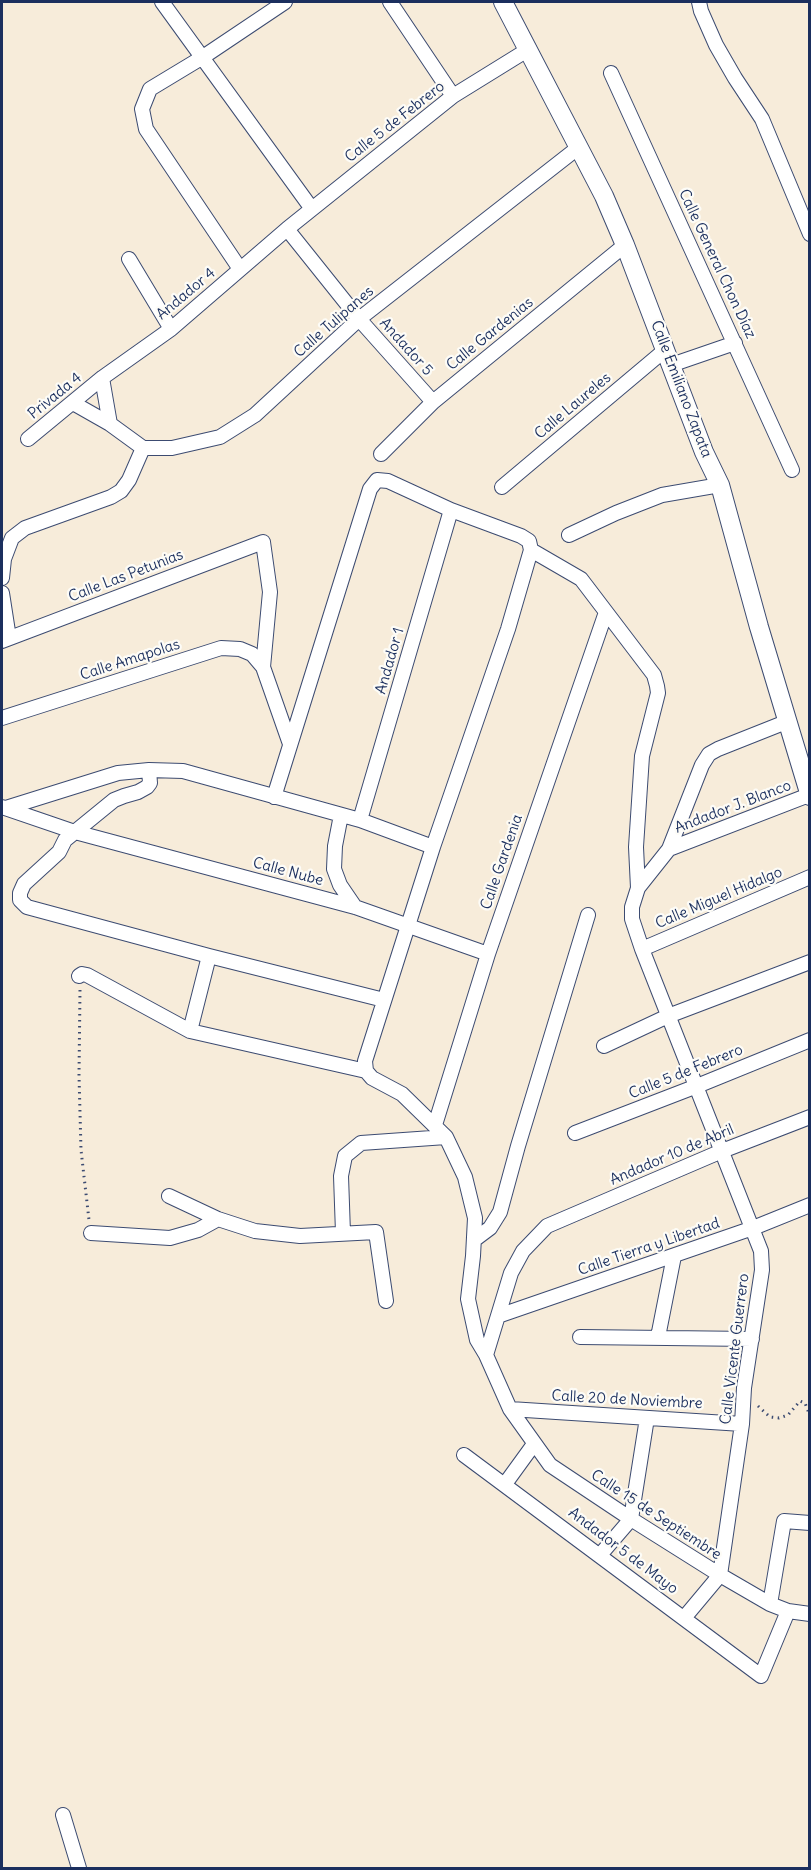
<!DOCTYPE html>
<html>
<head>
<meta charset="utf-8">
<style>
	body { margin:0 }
	#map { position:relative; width:811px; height:1870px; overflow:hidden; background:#f7ecda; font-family:Delius,sans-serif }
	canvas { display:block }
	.frame { position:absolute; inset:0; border:3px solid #1b2f5e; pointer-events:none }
</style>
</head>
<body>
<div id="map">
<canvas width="811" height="1870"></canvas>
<div class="frame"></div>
</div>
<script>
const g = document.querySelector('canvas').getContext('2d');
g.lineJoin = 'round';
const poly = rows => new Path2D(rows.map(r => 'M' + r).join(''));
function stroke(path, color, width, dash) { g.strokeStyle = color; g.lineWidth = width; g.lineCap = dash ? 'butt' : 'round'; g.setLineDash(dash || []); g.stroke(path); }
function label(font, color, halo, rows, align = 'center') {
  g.font = font + ' Delius,sans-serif'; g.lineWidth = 4.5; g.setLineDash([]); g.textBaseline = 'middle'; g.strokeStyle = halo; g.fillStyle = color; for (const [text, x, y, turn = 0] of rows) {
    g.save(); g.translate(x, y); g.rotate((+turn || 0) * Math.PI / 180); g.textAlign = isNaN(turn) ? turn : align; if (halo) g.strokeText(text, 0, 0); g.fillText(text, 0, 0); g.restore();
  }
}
const street = poly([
	[162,2,312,209],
	[390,2,453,96],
	[699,2,701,11,716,45,735,78,762,119,810,234],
	[611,73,792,470],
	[287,229,359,319,433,402],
	[129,259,171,329],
	[240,269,146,129,142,109,150,89,203,57,285,2],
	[671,365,735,343],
	[102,378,110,424],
	[73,403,110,424,143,448],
	[28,439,102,378,171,329,287,229,453,96,529,49],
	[381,454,433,402,625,245],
	[502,487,665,350],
	[569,535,616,513,662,495,720,485],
	[531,550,581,579,654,675,657,686,658,693,642,756,636,847,638,888],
	[2,578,4,559,12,538,25,528,111,497,121,491,129,480,143,448,172,448,220,437,255,415,359,319,579,147],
	[2,593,9,638],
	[2,641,263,542,270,592,263,667,290,744],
	[2,718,221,648,240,649,252,654,263,667],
	[149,770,150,783,147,787,138,792,124,796,114,800,65,840,59,852,24,884,20,893,20,900,27,907,209,956,384,1000],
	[274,797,370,489,377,480,388,481,451,510,521,536,529,541,531,550,508,629,433,847,365,1061,366,1071],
	[2,807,75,832,355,907,488,954],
	[6,808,118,773,149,770,183,771,360,820,433,847],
	[341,815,335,846,334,869,340,885,355,907],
	[360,820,451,510],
	[669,849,809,795],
	[642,949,810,877],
	[79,976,82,974,87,975,190,1031,366,1071,372,1078,402,1094,446,1137,465,1177,475,1218,473,1256,468,1299,477,1340,486,1355,510,1409,550,1465,631,1519,720,1575,770,1604,788,1611,810,1614],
	[190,1031,209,956],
	[604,1046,668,1016,810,962],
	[435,1125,488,954,606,612],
	[575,1133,697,1086,810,1040],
	[169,1196,218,1219,255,1231,300,1236,376,1232,386,1301],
	[91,1233,170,1238,198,1230,218,1219],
	[343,1233,341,1176,345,1156,361,1143,446,1137],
	[474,1240,490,1228,500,1212,518,1146,588,915],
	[498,1316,753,1228,810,1205],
	[580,1337,752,1339],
	[658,1337,674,1256],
	[486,1355,511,1273,523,1251,547,1226,722,1151,810,1117],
	[510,1409,742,1424],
	[464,1455,761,1676,788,1611],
	[505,1484,534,1444],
	[600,1555,631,1519,647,1418],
	[770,1604,784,1521,810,1523],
	[684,1618,720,1575,742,1424,744,1388,762,1270,761,1251,642,949,632,919,632,907,638,888,669,849,702,765,709,754,718,749,786,722],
	[63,1815,79,1868]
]);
const secondary = poly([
	[503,2,604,196,625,245,704,452,720,485,759,627,810,796]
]);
stroke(street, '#3c4b71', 16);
stroke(secondary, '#3c4b71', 20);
stroke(poly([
	[80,990,79,1075,81,1150,89,1220],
	[758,1406,770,1417,779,1418,788,1415,800,1401,805,1403,810,1416]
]), '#3c4b71', 3, [1.5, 4.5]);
stroke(street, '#fff', 14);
stroke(secondary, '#fff', 18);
label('15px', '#1b2f5e', '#fdfcf7', [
	["Calle 5 de Febrero",395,122,-38],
	["Calle General Chon Díaz",717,264,65],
	["Andador 4",186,294,-40],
	["Calle Tulipanes",334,322,-41],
	["Calle Gardenias",490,334,-39],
	["Andador 5",406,347,48],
	["Calle Emiliano Zapata",681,389,69],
	["Privada 4",55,396,-39],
	["Calle Laureles",573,406,-40],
	["Calle Las Petunias",126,576,-21],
	["Calle Amapolas",130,660,-18],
	["Andador 1",390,661,-74],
	["Andador J. Blanco",733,807,-21],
	["Calle Gardenia",502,862,-71],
	["Calle Nube",288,872,15],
	["Calle Miguel Hidalgo",719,898,-23],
	["Calle 5 de Febrero",686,1072,-22],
	["Andador 10 de Abril",672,1155,-23],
	["Calle Tierra y Libertad",649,1247,-19],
	["Calle Vicente Guerrero",735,1349,-83],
	["Calle 20 de Noviembre",627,1400,3],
	["Calle 15 de Septiembre",656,1515,33],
	["Andador 5 de Mayo",623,1551,37]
]);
</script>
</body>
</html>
